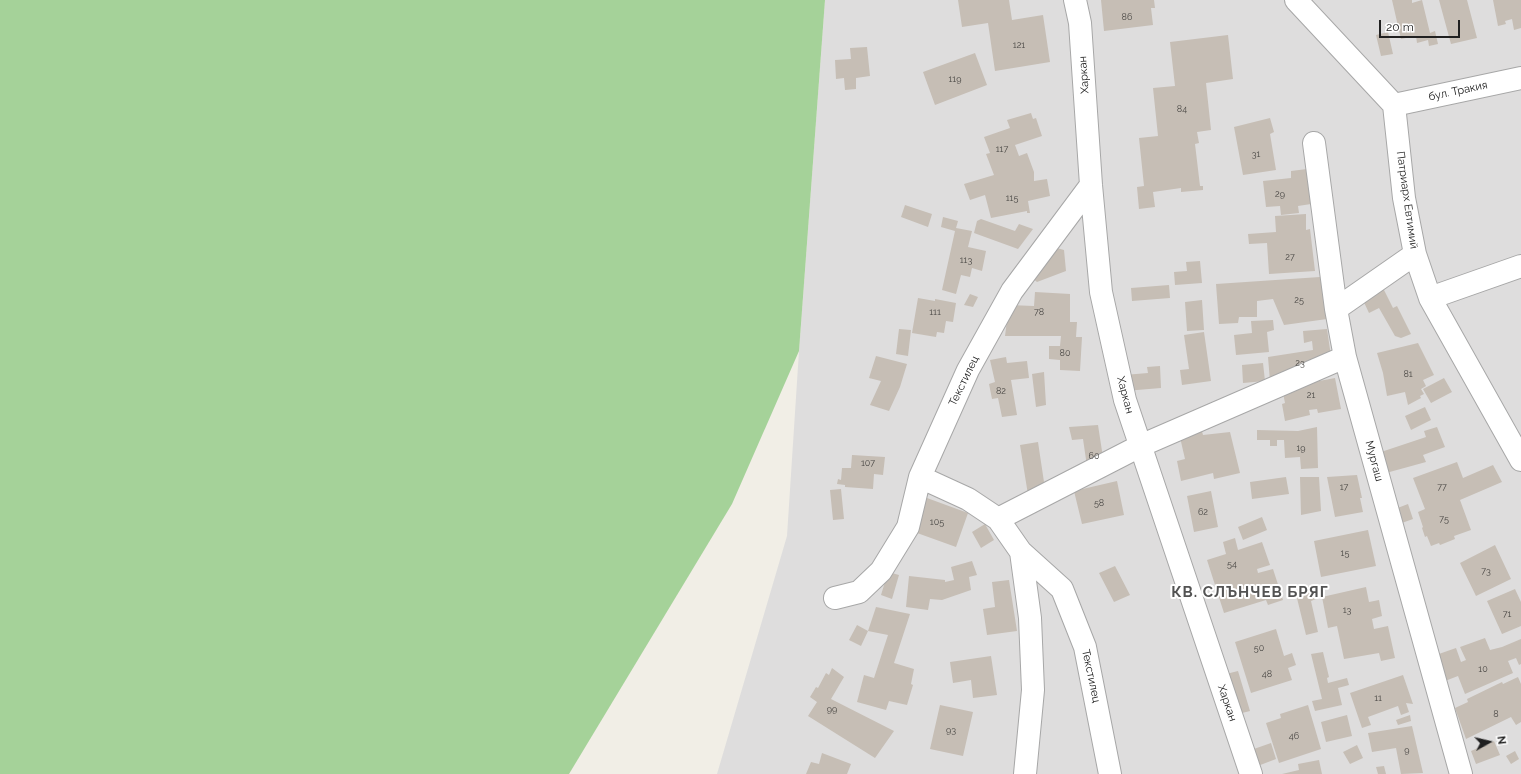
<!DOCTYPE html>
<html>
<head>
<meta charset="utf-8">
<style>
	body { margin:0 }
	#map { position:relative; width:1521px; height:774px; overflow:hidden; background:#f1eee6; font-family:Raleway,sans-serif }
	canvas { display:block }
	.north { position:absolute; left:1469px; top:722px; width:40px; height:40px; -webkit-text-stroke:3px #fff; paint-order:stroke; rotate:82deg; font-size:11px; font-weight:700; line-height:16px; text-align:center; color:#202020 }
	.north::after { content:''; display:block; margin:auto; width:14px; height:18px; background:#202020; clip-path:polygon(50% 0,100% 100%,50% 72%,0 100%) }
	.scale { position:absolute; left:1379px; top:20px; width:81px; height:18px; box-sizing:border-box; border:2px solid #202020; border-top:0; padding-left:5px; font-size:12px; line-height:14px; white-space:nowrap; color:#202020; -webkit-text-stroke:3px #fff; paint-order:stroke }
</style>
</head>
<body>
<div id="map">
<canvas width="1521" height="774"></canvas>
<div class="north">N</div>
<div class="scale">20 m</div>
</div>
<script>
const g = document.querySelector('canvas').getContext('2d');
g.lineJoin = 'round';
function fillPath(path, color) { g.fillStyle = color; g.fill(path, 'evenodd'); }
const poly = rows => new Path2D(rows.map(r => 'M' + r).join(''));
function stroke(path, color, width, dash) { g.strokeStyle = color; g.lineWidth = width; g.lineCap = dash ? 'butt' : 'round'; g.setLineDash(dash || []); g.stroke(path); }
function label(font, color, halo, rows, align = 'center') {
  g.font = font + ' Raleway,sans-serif'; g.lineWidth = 4; g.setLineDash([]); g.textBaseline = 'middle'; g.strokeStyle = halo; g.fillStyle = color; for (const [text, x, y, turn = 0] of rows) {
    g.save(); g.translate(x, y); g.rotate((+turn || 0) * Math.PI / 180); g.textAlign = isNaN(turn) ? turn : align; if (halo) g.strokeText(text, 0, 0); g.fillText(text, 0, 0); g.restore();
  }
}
fillPath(poly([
	[825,0,1521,0,1521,774,717,774,787,536,799,351]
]), '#dedddd');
fillPath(poly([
	[0,0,825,0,799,351,732,504,569,774,0,774]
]), '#a5d299');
fillPath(poly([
	[958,0,1009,0,1012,20,1043,15,1050,62,995,71,988,23,962,27],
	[1101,0,1154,0,1155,8,1151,8,1153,25,1104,31],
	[1392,0,1412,0,1412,3,1422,0,1430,33,1435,31,1438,44,1429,46,1428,40,1417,43,1416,36,1401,39],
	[1439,0,1467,0,1477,38,1451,44],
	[1493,0,1521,0,1521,28,1514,30,1512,19,1505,21,1506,24,1498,26],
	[1388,32,1393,54,1381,56,1376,35],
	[1228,35,1233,79,1206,83,1211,130,1197,132,1199,143,1195,144,1200,186,1203,186,1203,190,1181,192,1181,188,1153,192,1155,207,1139,209,1137,187,1144,186,1139,138,1158,136,1153,88,1175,86,1170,42],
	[867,47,870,76,856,78,856,89,845,90,844,78,836,79,835,60,851,59,850,48],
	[975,53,987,85,935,105,923,72],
	[1031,113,1033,119,1036,118,1042,136,1015,145,1019,156,1027,153,1034,172,1034,181,1047,179,1050,196,1028,201,1030,213,1027,213,1027,211,991,218,985,195,970,200,964,184,994,175,986,154,990,153,984,137,1010,128,1007,120],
	[1270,118,1274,132,1270,134,1276,170,1243,175,1234,127],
	[1307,169,1311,204,1298,206,1299,213,1281,215,1280,206,1266,207,1263,181,1291,178,1291,171],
	[905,205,932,214,928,227,901,217],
	[1306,214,1306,230,1310,229,1315,271,1269,274,1267,243,1249,244,1248,234,1276,232,1275,216],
	[943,217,958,221,956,228,972,231,968,247,986,251,982,271,972,268,970,277,961,275,956,294,942,290,955,231,941,227],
	[981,219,1015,231,1019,224,1033,229,1018,249,974,233,977,221],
	[1046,245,1064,250,1066,271,1037,282,1027,273],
	[1200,261,1202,283,1175,285,1174,272,1187,271,1186,262],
	[1320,277,1327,319,1284,325,1273,299,1257,301,1257,317,1239,317,1238,323,1219,324,1216,284],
	[1169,285,1170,298,1132,301,1131,288],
	[1382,286,1393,308,1397,306,1411,334,1401,338,1395,336,1379,308,1369,313,1361,296],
	[1035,292,1070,294,1070,322,1077,322,1076,337,1082,337,1080,371,1060,370,1060,360,1049,359,1049,346,1060,346,1061,336,1005,336,1009,305,1034,306],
	[970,294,978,297,973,307,964,305],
	[918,298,935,301,935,299,956,303,953,322,946,321,944,333,937,332,936,337,912,333],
	[1202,300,1204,330,1187,331,1185,302],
	[1273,320,1274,330,1267,332,1269,352,1236,355,1234,335,1252,333,1251,321],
	[899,329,911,330,908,356,896,354],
	[1327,329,1333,370,1270,381,1268,357,1313,350,1312,341,1304,343,1303,331],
	[1204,332,1211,381,1182,385,1180,370,1189,369,1184,335],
	[1418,343,1434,375,1423,380,1426,386,1421,389,1424,394,1420,396,1421,398,1408,405,1405,392,1387,396,1383,373,1377,353],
	[876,356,907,364,900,387,889,411,870,405,881,381,869,378],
	[1006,357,1007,363,1027,361,1029,378,1011,380,1017,415,1002,417,998,398,992,399,989,384,995,382,990,360],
	[1263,363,1265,381,1243,383,1242,365],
	[1160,366,1161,388,1125,391,1124,375,1148,373,1147,367],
	[1044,372,1046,405,1036,407,1032,374],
	[1335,378,1341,409,1318,413,1317,409,1309,410,1310,415,1285,421,1282,404,1285,403,1282,388],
	[1444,378,1452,392,1431,403,1423,389],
	[1425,407,1431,420,1411,430,1405,416],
	[1098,425,1106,477,1089,480,1083,439,1072,440,1069,427],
	[1317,427,1318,468,1301,469,1300,457,1285,458,1284,440,1277,440,1277,446,1270,446,1270,440,1257,440,1257,430,1298,431],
	[1437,427,1445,447,1423,455,1426,462,1386,473,1381,452,1426,437,1424,431],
	[1201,428,1203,435,1230,432,1240,473,1214,479,1213,473,1181,481,1177,461,1185,459,1179,433],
	[1038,442,1044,482,1070,477,1073,494,1029,501,1020,445],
	[852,455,885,457,883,475,874,474,873,489,845,487,845,485,837,484,838,479,841,480,842,468,851,468],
	[1457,462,1463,478,1493,465,1502,482,1460,500,1471,530,1454,536,1455,539,1440,545,1439,543,1431,546,1427,536,1425,537,1422,528,1423,527,1418,512,1425,509,1413,478],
	[1357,475,1362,498,1360,498,1363,512,1335,517,1327,477],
	[1286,477,1289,494,1252,499,1250,482],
	[1300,477,1319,477,1321,511,1301,515],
	[1117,481,1124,515,1082,524,1074,491],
	[841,489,844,519,833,520,830,490],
	[1211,491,1218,527,1194,532,1187,496],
	[927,498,968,513,956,547,906,529,921,515],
	[1408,504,1413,519,1399,524,1395,509],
	[1262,517,1267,530,1243,540,1238,527],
	[985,524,994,540,981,548,972,532],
	[1368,530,1376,566,1321,577,1314,541],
	[1235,538,1238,550,1262,542,1270,565,1257,569,1258,573,1273,569,1283,600,1268,605,1266,600,1224,613,1207,560,1226,554,1223,542],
	[1495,545,1511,579,1476,596,1460,563],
	[972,561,977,575,969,577,971,590,942,600,930,599,928,610,906,607,909,576,945,580,945,582,954,580,951,567],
	[1115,566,1130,595,1114,602,1099,573],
	[888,572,899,575,892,599,881,595],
	[1009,580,1017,631,987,635,983,609,995,607,992,582],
	[1317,584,1319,591,1314,592,1316,599,1311,601,1318,632,1306,635,1295,590],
	[1366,587,1369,602,1379,600,1382,616,1372,619,1374,629,1388,626,1395,658,1381,661,1379,653,1344,659,1337,626,1328,628,1322,597],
	[1515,589,1521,602,1521,626,1502,634,1487,601],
	[876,607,910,614,894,663,914,669,911,684,913,685,907,705,889,701,886,710,857,702,864,675,874,678,888,635,868,631],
	[857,625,868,631,861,646,849,640],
	[1276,629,1284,656,1292,653,1296,665,1288,668,1292,680,1251,693,1235,642],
	[1485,638,1490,650,1502,647,1521,639,1521,664,1519,665,1516,658,1508,661,1513,673,1465,694,1458,676,1445,681,1436,655,1456,648,1461,662,1466,660,1460,647],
	[1323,652,1329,677,1327,678,1328,683,1347,678,1349,685,1338,688,1342,705,1315,711,1312,701,1322,699,1311,654],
	[991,656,997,695,973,698,971,680,953,683,950,662],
	[832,668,844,677,831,699,894,731,875,758,808,716,817,702,810,697,816,687,818,688,826,673,829,675],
	[1238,671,1250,711,1238,714,1226,674],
	[1403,675,1413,704,1406,703,1409,712,1401,715,1398,706,1368,717,1371,725,1362,728,1350,693],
	[1518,677,1521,684,1521,722,1516,725,1511,717,1466,739,1455,708,1468,702,1467,699,1502,682,1503,684],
	[940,705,973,712,963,756,930,749],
	[1308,705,1321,749,1279,763,1266,723,1281,718,1280,714],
	[1347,715,1352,736,1326,742,1321,722],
	[1410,715,1411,721,1398,725,1396,720],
	[1412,726,1423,773,1401,774,1396,748,1372,752,1368,733],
	[1494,741,1500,755,1476,764,1471,751],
	[1271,743,1276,759,1255,767,1251,750],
	[1357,745,1363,758,1350,764,1343,752],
	[1515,751,1519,759,1511,764,1506,756],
	[822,753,851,764,847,774,806,774,811,762,819,764],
	[1319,760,1322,774,1282,774,1299,770,1298,764],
	[1384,766,1386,774,1378,774,1376,767]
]), '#c6beb5');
const minor = poly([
	[1075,0,1080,23,1091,185,1101,292,1125,400,1251,774],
	[1296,0,1394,105,1404,198,1415,254,1430,298,1521,460],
	[1394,105,1521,78],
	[1314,143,1336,309,1345,357,1461,774],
	[1430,298,1521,266],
	[1336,309,1415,254],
	[998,519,1140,446,1345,357],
	[1021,552,1062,589,1085,647,1110,774],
	[835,598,859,592,881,571,908,527,920,477],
	[1025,774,1033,690,1030,618,1021,552,998,519,968,499,920,477,968,370,1012,291,1091,185]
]);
stroke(minor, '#a7a7a7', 24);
stroke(minor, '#fff', 22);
label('9px', '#4a4845', null, [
	["86",1127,17],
	["121",1019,45],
	["119",955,79],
	["84",1182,109],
	["117",1002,149],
	["31",1256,154],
	["29",1280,194],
	["115",1012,198],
	["27",1290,257],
	["113",966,260],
	["25",1299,300],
	["111",935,312],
	["78",1039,312],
	["80",1065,353],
	["23",1300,363],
	["81",1408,374],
	["82",1001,391],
	["21",1311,395],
	["19",1301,448],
	["60",1094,456],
	["107",868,463],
	["17",1344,487],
	["77",1442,487],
	["58",1099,503],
	["62",1203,512],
	["75",1444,519],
	["105",937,522],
	["15",1345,553],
	["54",1232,564],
	["73",1486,571],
	["13",1347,610],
	["71",1507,614],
	["50",1259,648],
	["10",1483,669],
	["48",1267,674],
	["11",1378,698],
	["99",832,709],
	["8",1496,714],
	["93",951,730],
	["46",1294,736],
	["9",1407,750]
]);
label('11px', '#202020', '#fff', [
	["Харкан",1084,75,-94],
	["бул. Тракия",1458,91,-12],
	["Патриарх Евтимий",1407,200,82],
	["Текстилец",964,381,-64],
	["Харкан",1125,395,75],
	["Мургаш",1374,461,75],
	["Текстилец",1091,676,78],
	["Харкан",1227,703,71]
]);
g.letterSpacing = '1px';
label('bold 15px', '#535353', '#fff', [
	["КВ. СЛЪНЧЕВ БРЯГ",1250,592]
]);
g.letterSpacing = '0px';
</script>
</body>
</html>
